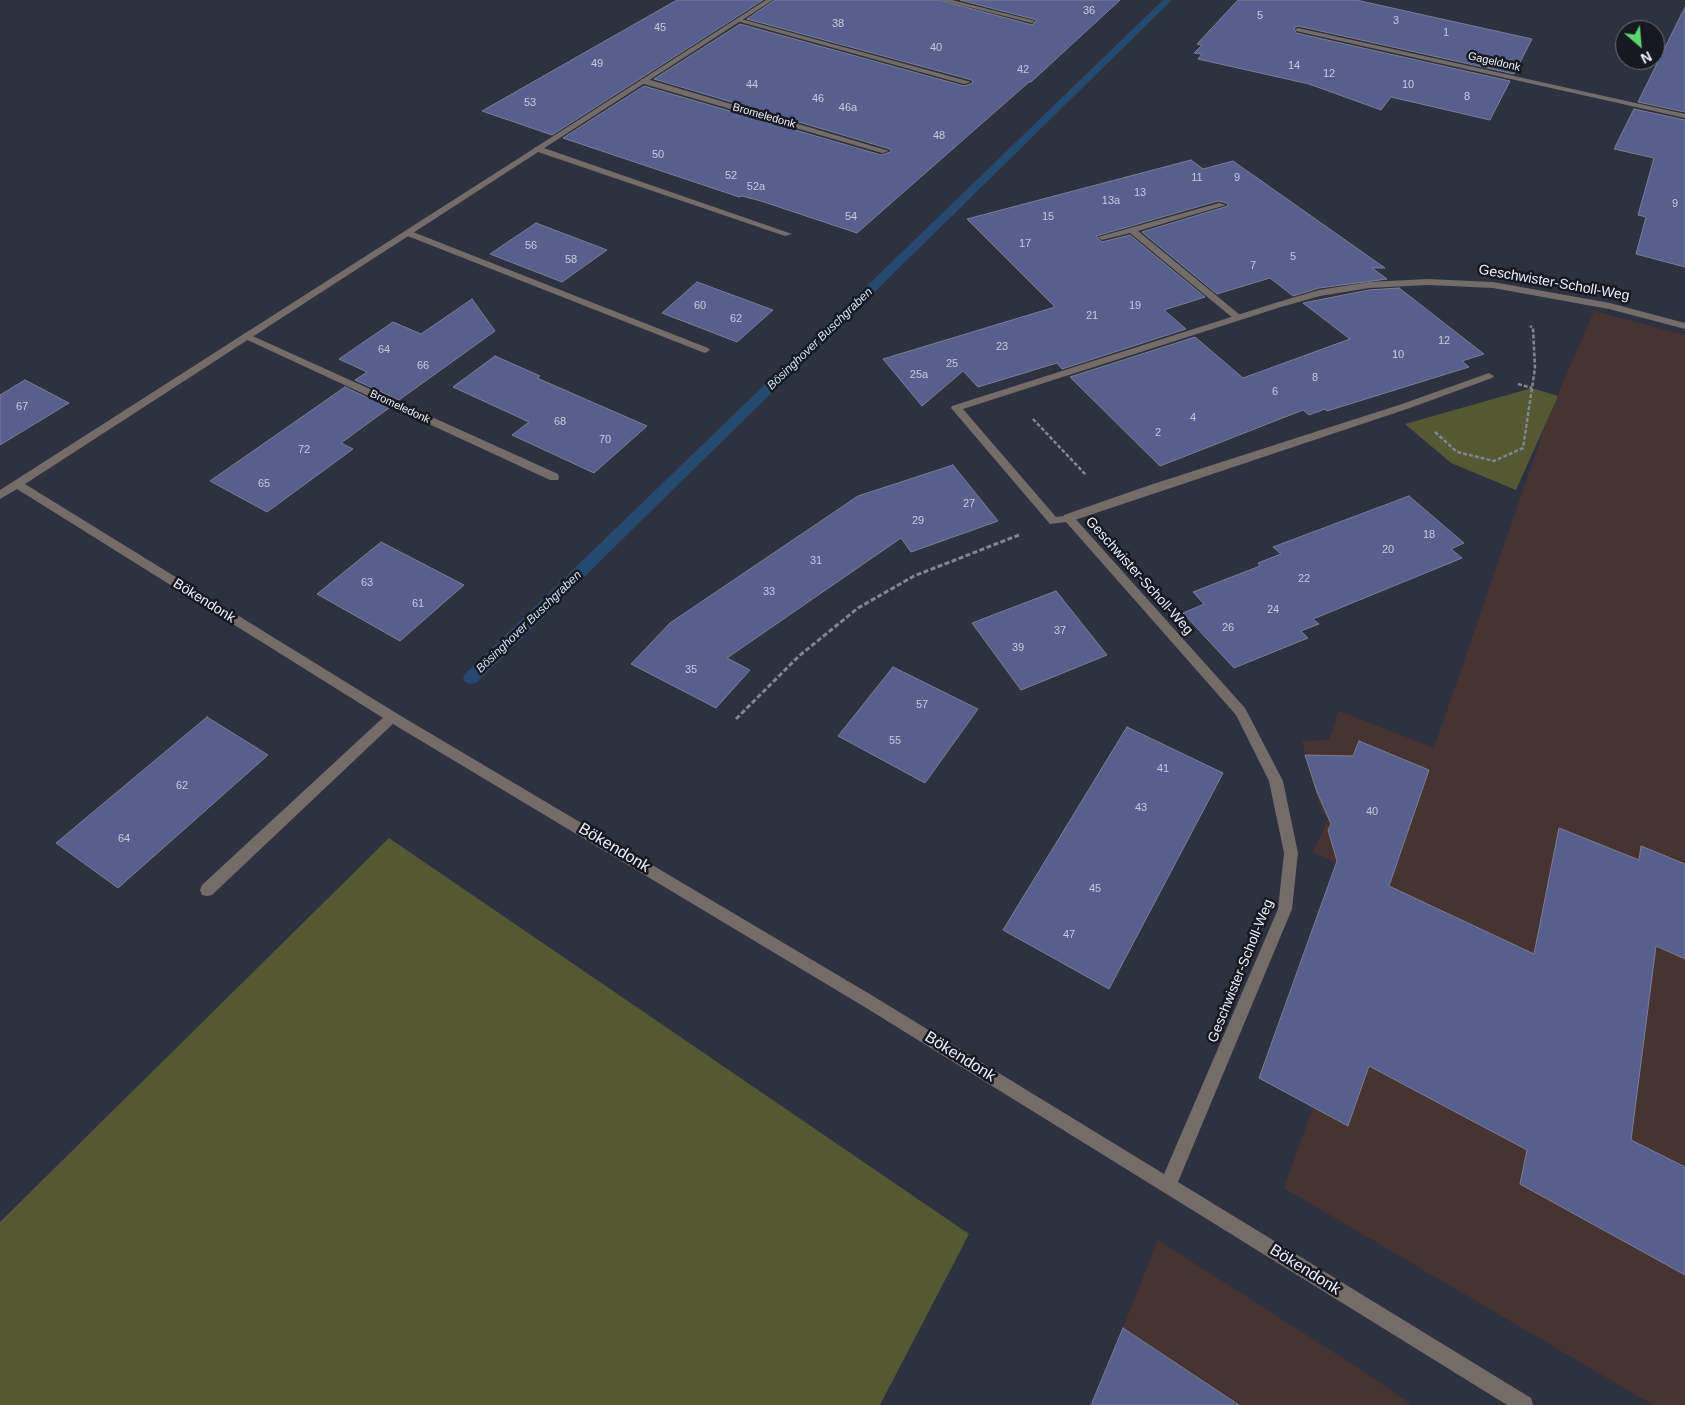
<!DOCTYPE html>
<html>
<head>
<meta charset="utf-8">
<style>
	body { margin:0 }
	#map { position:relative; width:1685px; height:1405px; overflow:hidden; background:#2e3140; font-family:Arial,sans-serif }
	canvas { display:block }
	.north { position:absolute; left:1615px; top:20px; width:50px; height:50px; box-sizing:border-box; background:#181920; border:1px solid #6d6f77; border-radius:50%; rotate:153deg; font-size:14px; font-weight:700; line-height:20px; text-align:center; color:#edeff9 }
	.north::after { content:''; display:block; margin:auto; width:18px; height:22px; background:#5bd56e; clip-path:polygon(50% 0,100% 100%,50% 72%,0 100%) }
</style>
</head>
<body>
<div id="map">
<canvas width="1685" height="1405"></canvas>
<div class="north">N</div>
</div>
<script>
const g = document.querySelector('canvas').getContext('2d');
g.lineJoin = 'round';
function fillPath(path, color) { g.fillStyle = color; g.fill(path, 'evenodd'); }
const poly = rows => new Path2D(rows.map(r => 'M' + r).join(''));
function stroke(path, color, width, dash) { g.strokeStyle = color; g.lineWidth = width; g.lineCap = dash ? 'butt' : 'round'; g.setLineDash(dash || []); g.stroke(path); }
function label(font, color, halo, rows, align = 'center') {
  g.font = font + ' Arial,sans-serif'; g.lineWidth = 5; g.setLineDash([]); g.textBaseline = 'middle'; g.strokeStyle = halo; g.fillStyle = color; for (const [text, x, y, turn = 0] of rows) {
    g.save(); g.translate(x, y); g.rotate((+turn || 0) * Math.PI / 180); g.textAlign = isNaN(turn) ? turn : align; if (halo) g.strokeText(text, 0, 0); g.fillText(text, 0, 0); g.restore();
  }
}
fillPath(poly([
	[1594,311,1685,335,1685,1405,1653,1405,1284,1188,1391,889,1313,852,1330,815,1322,813,1302,741,1329,740,1339,711,1434,748,1549,415],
	[1158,1240,1361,1370,1412,1405,1239,1405,1123,1328]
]), '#483333');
fillPath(poly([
	[1532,388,1558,396,1516,490,1451,463,1405,424],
	[389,838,969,1234,880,1405,0,1405,0,1222]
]), '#545933');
fillPath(poly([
	[1163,0,1172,0,477,682,471,684,465,682,463,678,465,674,1163,0]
]), '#264a6f');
const building = poly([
	[677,0,763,0,552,135,482,111,677,0],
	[775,0,939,0,1032,25,1037,20,960,0,1120,0,1031,82,1029,82,857,233,761,201,742,196,739,197,563,138,644,86,881,155,891,152,890,149,654,79,740,24,964,86,973,83,972,80,747,19,775,0],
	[1238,0,1356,0,1532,39,1514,74,1298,26,1294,28,1296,33,1510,81,1490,120,1391,97,1381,110,1309,84,1198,59,1202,54,1194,53,1202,45,1197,44,1238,0],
	[1685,7,1685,112,1638,102,1685,7],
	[1634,109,1685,120,1685,267,1636,254,1646,217,1638,215,1654,158,1614,149,1634,109],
	[1191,160,1203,169,1233,161,1385,268,1372,268,1387,279,1319,288,1293,296,1270,278,1217,294,1142,232,1228,206,1227,203,1218,201,1096,236,1102,242,1130,235,1205,297,1164,310,1186,329,1062,369,1057,363,978,387,963,371,922,406,883,359,1055,307,967,219,1191,160],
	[536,223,607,250,562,282,490,254,536,223],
	[697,282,773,310,737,342,662,313,697,282],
	[1399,288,1484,354,1462,361,1469,367,1327,411,1325,409,1309,415,1303,410,1160,466,1070,377,1195,337,1243,378,1350,339,1303,303,1369,290,1399,288],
	[472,299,495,331,399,400,355,380,367,372,339,359,393,322,421,334,472,299],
	[495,356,540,376,537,378,647,426,594,473,512,435,529,422,453,387,495,356],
	[25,380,69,403,0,445,0,395,25,380],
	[345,387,389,408,341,443,353,449,267,512,210,481,345,387],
	[953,465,998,521,911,552,901,538,727,658,750,670,716,708,631,664,670,623,858,496,953,465],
	[1409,496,1464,543,1451,549,1462,558,1313,619,1319,624,1301,631,1308,638,1234,668,1183,613,1204,604,1193,592,1260,566,1258,563,1281,554,1273,547,1409,496],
	[381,542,464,585,400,641,317,594,381,542],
	[1056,591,1107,655,1021,690,972,623,1056,591],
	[893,667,978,709,925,783,838,736,893,667],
	[207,717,268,755,118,888,56,843,207,717],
	[1127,727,1223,773,1109,989,1003,930,1127,727],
	[1359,741,1429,770,1389,886,1534,954,1559,828,1639,860,1641,846,1685,864,1685,959,1656,946,1631,1140,1685,1167,1685,1275,1520,1184,1527,1150,1369,1066,1348,1126,1259,1078,1337,861,1328,830,1331,824,1317,792,1305,755,1353,756,1359,741],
	[1123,1328,1239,1405,1091,1405,1123,1328]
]);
fillPath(building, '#565f8e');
stroke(building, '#7b7f91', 1);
stroke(poly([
	[1518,384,1532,388],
	[1033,419,1086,475],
	[1435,432,1457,452,1494,461,1523,448,1535,368,1533,328,1530,326]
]), '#828592', 2.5, [4, 2]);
stroke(poly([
	[736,719,799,656,858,608,914,576,1019,535]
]), '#828592', 3, [5, 2.5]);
fillPath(poly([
	[941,0,952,0,1035,21,1032,23,941,0],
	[737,19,741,19,971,82,964,84,737,21,737,19],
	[641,79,647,79,889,151,882,153,641,83,641,79],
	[535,147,541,147,792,234,785,236,535,151,535,147],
	[1219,203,1226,205,1138,231,1240,315,1240,319,1234,319,1130,233,1102,240,1098,237,1219,203],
	[408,230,708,348,710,350,705,353,702,352,405,235,404,233,408,230],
	[246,333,558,474,559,477,558,480,550,480,243,338,243,334,246,333],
	[1489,373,1494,376,1492,378,1410,408,1072,521,1068,522,1063,518,1064,515,1150,485,1402,404,1489,373],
	[392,712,396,713,398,717,396,721,212,895,207,896,202,895,200,890,202,885,388,713,392,712]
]), '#746c68');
fillPath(poly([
	[766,0,773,0,25,484,396,713,873,996,1164,1174,1278,909,1284,853,1269,781,1236,715,1066,522,1050,524,951,408,952,406,1275,303,1319,290,1369,282,1428,279,1493,282,1610,303,1685,323,1685,329,1609,309,1493,288,1428,285,1369,288,1320,296,1281,307,963,409,1056,517,1072,515,1245,708,1283,781,1298,853,1292,909,1178,1182,1531,1398,1533,1405,1507,1405,863,1006,388,721,17,489,0,499,0,490,766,0],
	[1298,28,1685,114,1685,118,1296,31,1295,30,1298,28]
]), '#746c68');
label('11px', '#c7cbde', null, [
	["36",1089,11],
	["5",1260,16],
	["3",1396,21],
	["38",838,24],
	["45",660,28],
	["1",1446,33],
	["40",936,48],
	["49",597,64],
	["14",1294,66],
	["42",1023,70],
	["12",1329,74],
	["44",752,85],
	["10",1408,85],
	["8",1467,97],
	["46",818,99],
	["53",530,103],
	["46a",848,108],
	["48",939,136],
	["50",658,155],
	["52",731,176],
	["11",1197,178],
	["9",1237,178],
	["52a",756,187],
	["13",1140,193],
	["13a",1111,201],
	["9",1675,204],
	["54",851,217],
	["15",1048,217],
	["17",1025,244],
	["56",531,246],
	["5",1293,257],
	["58",571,260],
	["7",1253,266],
	["60",700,306],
	["19",1135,306],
	["21",1092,316],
	["62",736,319],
	["12",1444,341],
	["23",1002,347],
	["64",384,350],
	["10",1398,355],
	["25",952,364],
	["66",423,366],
	["25a",919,375],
	["8",1315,378],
	["6",1275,392],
	["67",22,407],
	["4",1193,418],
	["68",560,422],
	["2",1158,433],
	["70",605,440],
	["72",304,450],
	["65",264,484],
	["27",969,504],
	["29",918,521],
	["18",1429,535],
	["20",1388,550],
	["31",816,561],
	["22",1304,579],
	["63",367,583],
	["33",769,592],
	["61",418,604],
	["24",1273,610],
	["26",1228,628],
	["37",1060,631],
	["39",1018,648],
	["35",691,670],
	["57",922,705],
	["55",895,741],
	["41",1163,769],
	["62",182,786],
	["43",1141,808],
	["40",1372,812],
	["64",124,839],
	["45",1095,889],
	["47",1069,935]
]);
label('11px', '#edeff9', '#181920', [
	["Gageldonk",1494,62,13],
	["Bromeledonk",764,116,16],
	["Bromeledonk",400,407,25]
]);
label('italic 12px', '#cee5fe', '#181920', [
	["Bösinghover Buschgraben",820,339,-44],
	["Bösinghover Buschgraben",529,622,-44]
]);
label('14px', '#edeff9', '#181920', [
	["Geschwister-Scholl-Weg",1554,283,10],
	["Geschwister-Scholl-Weg",1139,576,48],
	["Bökendonk",204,601,32],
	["Geschwister-Scholl-Weg",1241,971,-68]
]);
label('16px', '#edeff9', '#181920', [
	["Bökendonk",614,848,31],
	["Bökendonk",960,1057,32],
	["Bökendonk",1305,1270,32]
]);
</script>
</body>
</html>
